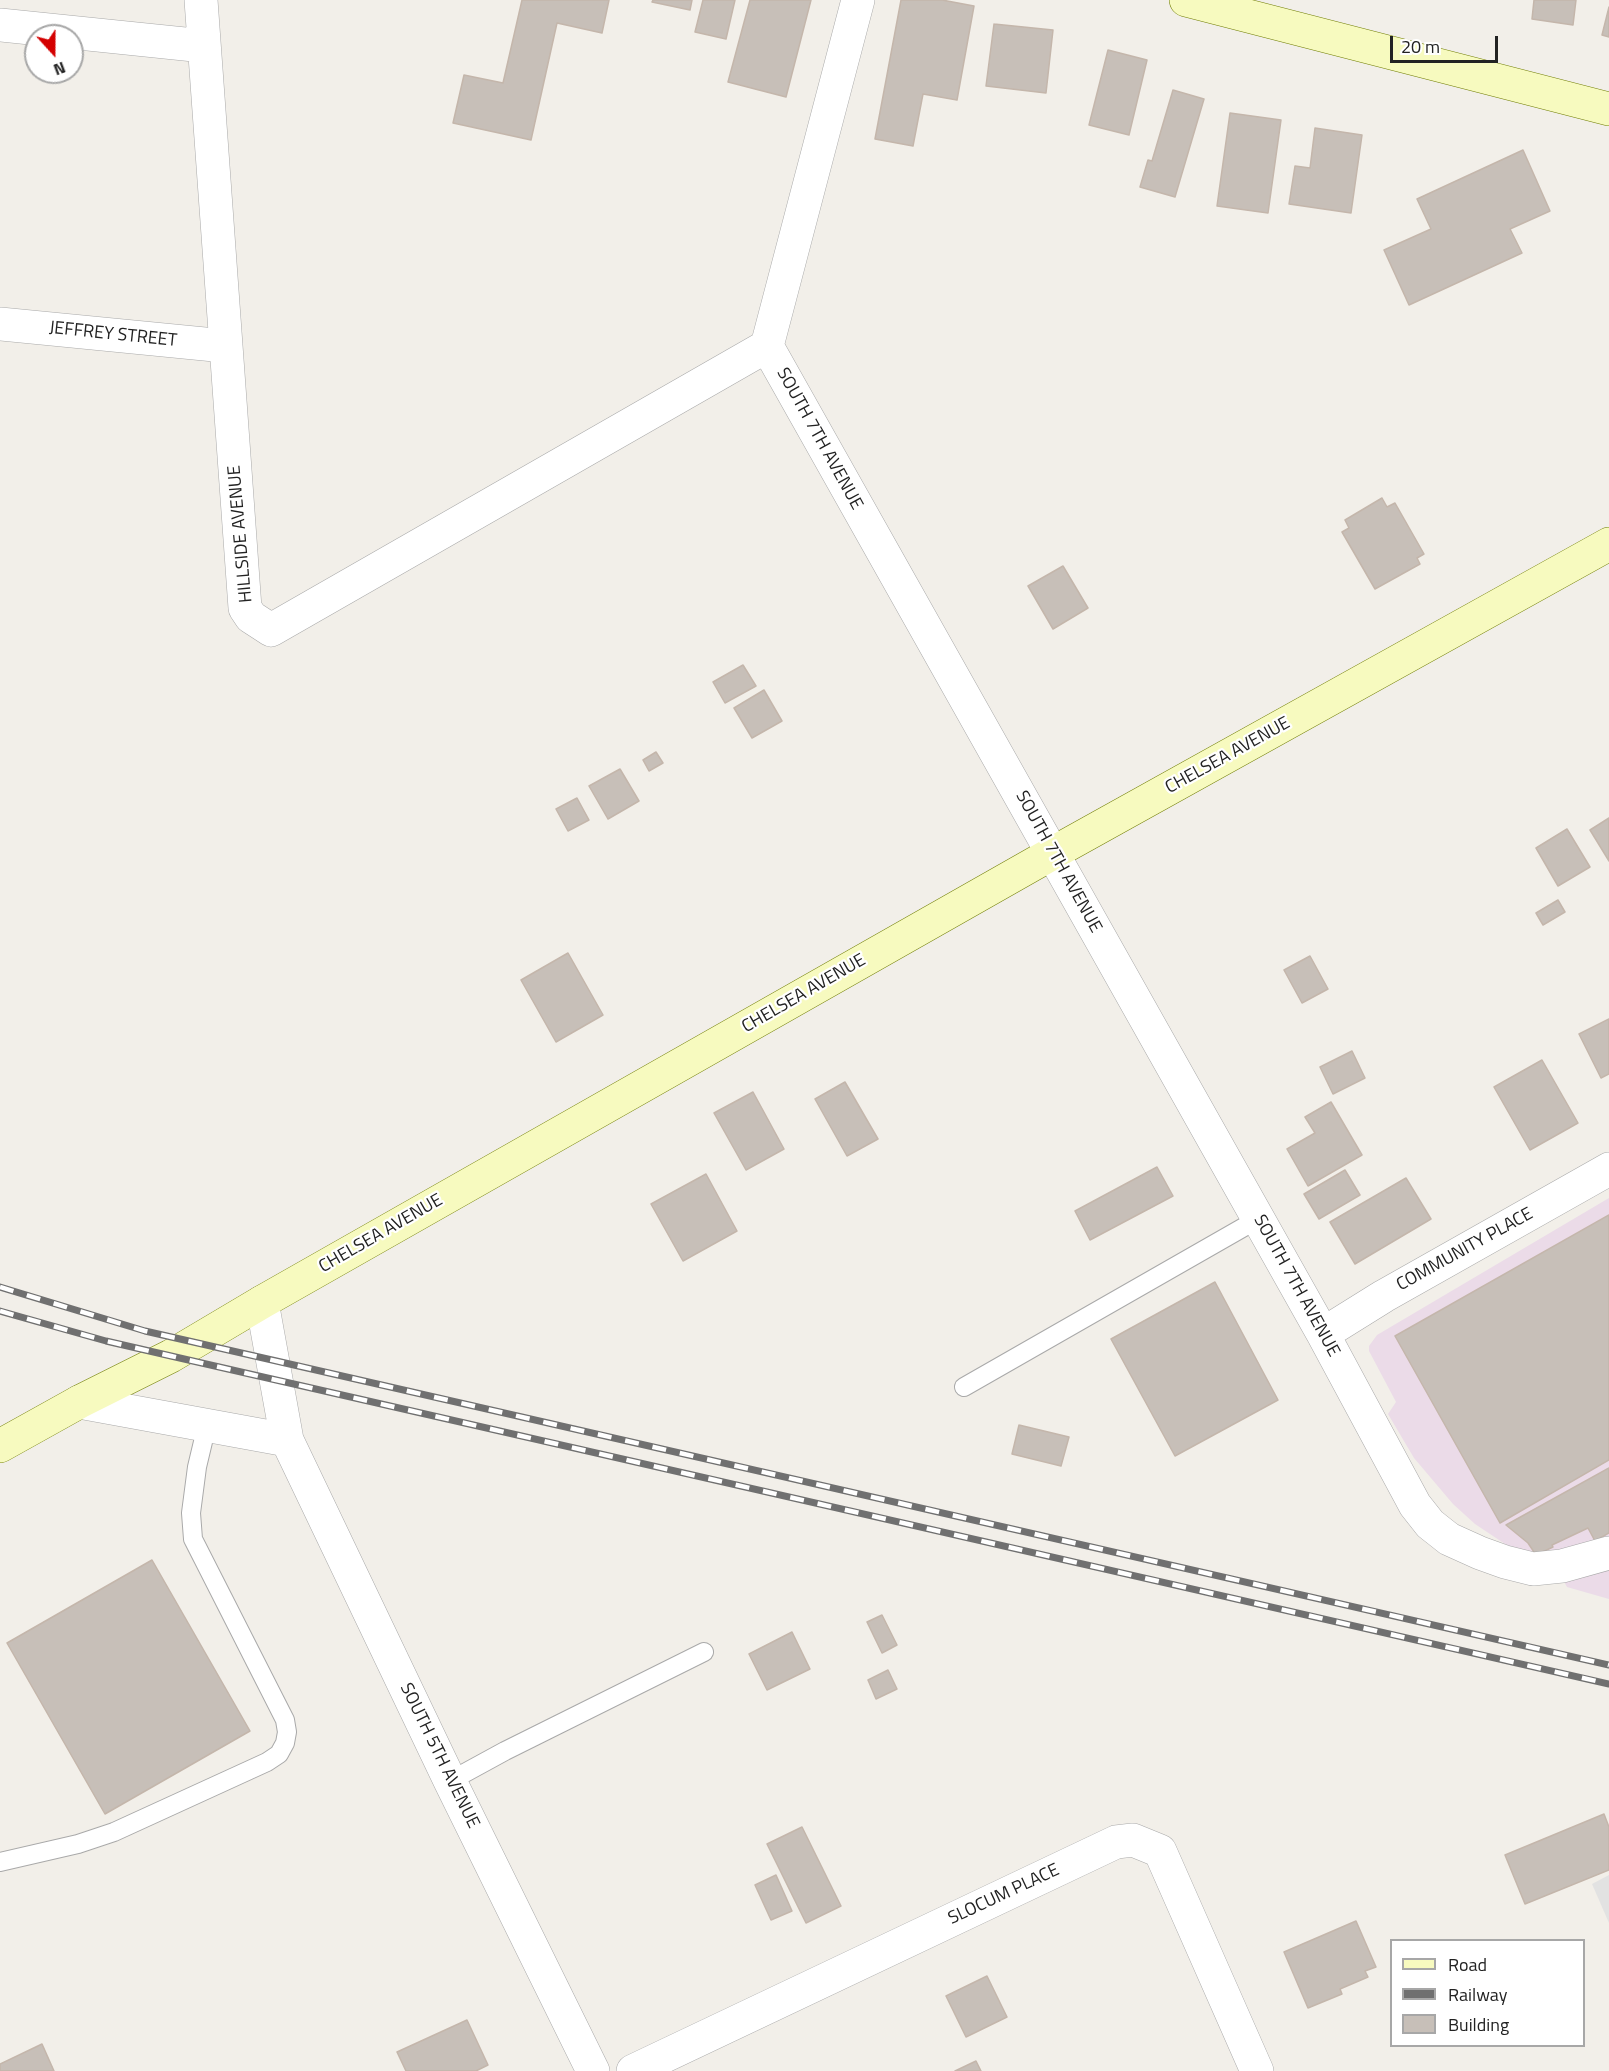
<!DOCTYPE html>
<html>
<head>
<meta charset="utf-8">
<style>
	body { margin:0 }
	#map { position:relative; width:1609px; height:2071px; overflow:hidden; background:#f2efe9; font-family:"Titillium Web",sans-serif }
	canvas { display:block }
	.legend { position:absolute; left:1390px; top:1939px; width:195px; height:108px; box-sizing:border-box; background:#fff; border:2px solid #a7a7a7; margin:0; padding:8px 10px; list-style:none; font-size:18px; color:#222 }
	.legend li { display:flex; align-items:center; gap:12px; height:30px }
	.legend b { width:30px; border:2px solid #a7a7a7 }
	.north { position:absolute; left:24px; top:24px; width:60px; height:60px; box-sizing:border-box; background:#fff; border:2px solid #a7a7a7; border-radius:50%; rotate:159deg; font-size:16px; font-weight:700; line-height:24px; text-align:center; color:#222 }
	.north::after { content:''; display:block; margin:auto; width:21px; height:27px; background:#d40000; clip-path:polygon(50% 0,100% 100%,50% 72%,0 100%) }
	.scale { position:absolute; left:1390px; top:36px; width:108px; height:27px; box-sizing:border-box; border:3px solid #222; border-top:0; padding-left:8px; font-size:18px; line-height:21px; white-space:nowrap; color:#222; -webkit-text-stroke:4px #fff; paint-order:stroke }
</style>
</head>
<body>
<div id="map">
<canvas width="1609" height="2071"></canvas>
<ul class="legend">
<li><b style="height:8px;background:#f7fabf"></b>Road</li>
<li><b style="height:8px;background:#707070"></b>Railway</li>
<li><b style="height:16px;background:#c7bfb8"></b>Building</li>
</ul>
<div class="north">N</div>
<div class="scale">20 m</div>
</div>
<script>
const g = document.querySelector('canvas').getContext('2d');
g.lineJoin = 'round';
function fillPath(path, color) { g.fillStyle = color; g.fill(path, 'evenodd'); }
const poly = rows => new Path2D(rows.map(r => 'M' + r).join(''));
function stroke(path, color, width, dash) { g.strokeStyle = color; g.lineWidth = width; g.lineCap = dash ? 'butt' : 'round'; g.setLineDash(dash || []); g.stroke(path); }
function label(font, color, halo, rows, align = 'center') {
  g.font = font + ' "Titillium Web",sans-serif'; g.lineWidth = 4.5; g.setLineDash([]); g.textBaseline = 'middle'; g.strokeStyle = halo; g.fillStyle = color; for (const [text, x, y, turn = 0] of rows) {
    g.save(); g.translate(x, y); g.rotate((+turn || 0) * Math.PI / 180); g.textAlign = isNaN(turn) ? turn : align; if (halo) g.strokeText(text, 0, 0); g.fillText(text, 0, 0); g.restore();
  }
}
fillPath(poly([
	[1609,1198,1609,1599,1567,1587,1552,1559,1520,1554,1475,1524,1453,1504,1414,1458,1388,1414,1396,1402,1369,1351,1369,1346,1377,1335]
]), '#ebdbe8');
fillPath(poly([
	[1609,1875,1609,1923,1592,1884]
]), '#e2e2e2');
const building = poly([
	[522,0,609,0,602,33,557,23,531,140,453,123,464,75,503,83,522,0],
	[653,0,692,0,690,10,652,2,653,0],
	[703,0,735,0,726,39,695,32,703,0],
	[750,0,811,0,786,97,728,82,750,0],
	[901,0,942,0,974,6,957,100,923,94,913,146,875,139,901,0],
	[1534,0,1576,0,1573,25,1532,19,1534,0],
	[1609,7,1609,37,1602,35,1609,7],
	[994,24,1053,30,1046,93,986,86,994,24],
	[1108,50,1147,60,1129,135,1089,125,1108,50],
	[1173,90,1204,99,1175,197,1140,187,1148,160,1152,161,1173,90],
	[1230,113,1281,120,1268,213,1217,206,1230,113],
	[1315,128,1362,135,1351,213,1289,204,1295,166,1310,168,1315,128],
	[1523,150,1550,211,1510,229,1522,253,1409,305,1384,250,1431,229,1417,199,1523,150],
	[1382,498,1387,507,1395,503,1424,554,1417,558,1420,564,1375,589,1342,532,1349,528,1345,520,1382,498],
	[1063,566,1088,608,1053,629,1028,586,1063,566],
	[743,665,756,686,725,703,713,682,743,665],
	[764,690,782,721,752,738,734,708,764,690],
	[656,752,663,763,649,771,643,760,656,752],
	[620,769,639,801,608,819,589,786,620,769],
	[577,798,589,820,568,831,556,809,577,798],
	[1609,818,1609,861,1590,830,1609,818],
	[1567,829,1590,867,1558,886,1536,848,1567,829],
	[1558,900,1565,912,1543,925,1536,913,1558,900],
	[568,953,603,1015,556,1042,521,980,568,953],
	[1310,956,1328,989,1302,1003,1284,970,1310,956],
	[1609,1019,1609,1074,1601,1078,1579,1034,1609,1019],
	[1352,1051,1365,1078,1333,1094,1320,1067,1352,1051],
	[1542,1060,1578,1123,1530,1150,1494,1087,1542,1060],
	[845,1082,878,1139,847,1156,815,1099,845,1082],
	[753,1092,784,1149,746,1170,714,1113,753,1092],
	[1331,1102,1362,1155,1308,1186,1287,1149,1315,1133,1305,1117,1331,1102],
	[1157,1167,1173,1196,1090,1240,1075,1211,1157,1167],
	[1345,1170,1360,1195,1319,1219,1304,1194,1345,1170],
	[706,1174,737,1231,683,1261,651,1204,706,1174],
	[1406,1178,1431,1219,1355,1264,1330,1222,1406,1178],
	[1609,1215,1609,1460,1500,1523,1395,1336,1609,1215],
	[1215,1282,1278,1400,1175,1456,1111,1339,1215,1282],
	[1019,1425,1069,1437,1061,1466,1012,1454,1019,1425],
	[1609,1468,1609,1533,1595,1541,1588,1528,1552,1545,1553,1547,1536,1555,1528,1543,1506,1525,1609,1468],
	[152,1560,250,1731,105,1814,7,1643,152,1560],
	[882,1615,897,1645,882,1653,867,1622,882,1615],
	[792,1632,810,1669,767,1690,749,1654,792,1632],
	[888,1670,897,1689,876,1699,868,1680,888,1670],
	[1604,1814,1609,1827,1609,1870,1525,1904,1505,1855,1604,1814],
	[802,1827,841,1906,806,1923,767,1844,802,1827],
	[776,1875,792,1911,771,1920,755,1885,776,1875],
	[1356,1921,1376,1967,1365,1971,1368,1977,1340,1989,1342,1994,1308,2008,1284,1952,1356,1921],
	[987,1976,1007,2017,966,2037,946,1996,987,1976],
	[467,2020,488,2065,476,2071,406,2071,397,2052,467,2020],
	[42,2044,54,2071,0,2071,0,2064,42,2044],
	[976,2061,981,2071,955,2071,976,2061]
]);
fillPath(building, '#c7bfb8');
stroke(building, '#c4b6ab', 1.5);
const lane = poly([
	[964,1387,1258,1219],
	[450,1781,505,1751,704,1652],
	[0,1862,78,1844,114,1832,267,1762,279,1754,285,1743,287,1732,285,1720,193,1539,191,1513,197,1467,207,1425]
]);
const street = poly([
	[201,0,245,608,251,617,271,630,767,346],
	[858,0,767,346,1323,1334,1415,1505,1430,1524,1449,1539,1480,1553,1505,1562,1533,1569,1562,1566,1609,1553],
	[0,25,204,46],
	[0,324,225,346],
	[262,1302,287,1440],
	[1323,1334,1384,1296,1609,1169],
	[79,1402,287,1440,450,1781,593,2071],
	[633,2071,1116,1842,1133,1840,1160,1851,1257,2071]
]);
const secondary = poly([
	[1186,0,1609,109],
	[0,1446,79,1402,171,1356,262,1302,1053,853,1609,544]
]);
stroke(lane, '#a9a9a9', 20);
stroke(street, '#a9a9a9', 34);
stroke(secondary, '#707d05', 34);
stroke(lane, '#fff', 18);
stroke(street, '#fff', 33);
stroke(secondary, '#f7fabf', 33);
const rail = poly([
	[0,1287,145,1331,1609,1665],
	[0,1311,106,1341,171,1356,1609,1684]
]);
stroke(rail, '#707070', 7);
stroke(rail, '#fff', 4.5, [14]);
label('18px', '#222', '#fff', [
	["JEFFREY STREET",113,335,6],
	["SOUTH 7TH AVENUE",819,439,61],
	["HILLSIDE AVENUE",241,534,-95],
	["CHELSEA AVENUE",1228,756,-29],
	["SOUTH 7TH AVENUE",1058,862,61],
	["CHELSEA AVENUE",804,994,-30],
	["CHELSEA AVENUE",381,1234,-30],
	["COMMUNITY PLACE",1465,1250,-29],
	["SOUTH 7TH AVENUE",1296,1286,61],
	["SOUTH 5TH AVENUE",439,1756,64],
	["SLOCUM PLACE",1004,1895,-25]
]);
</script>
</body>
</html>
